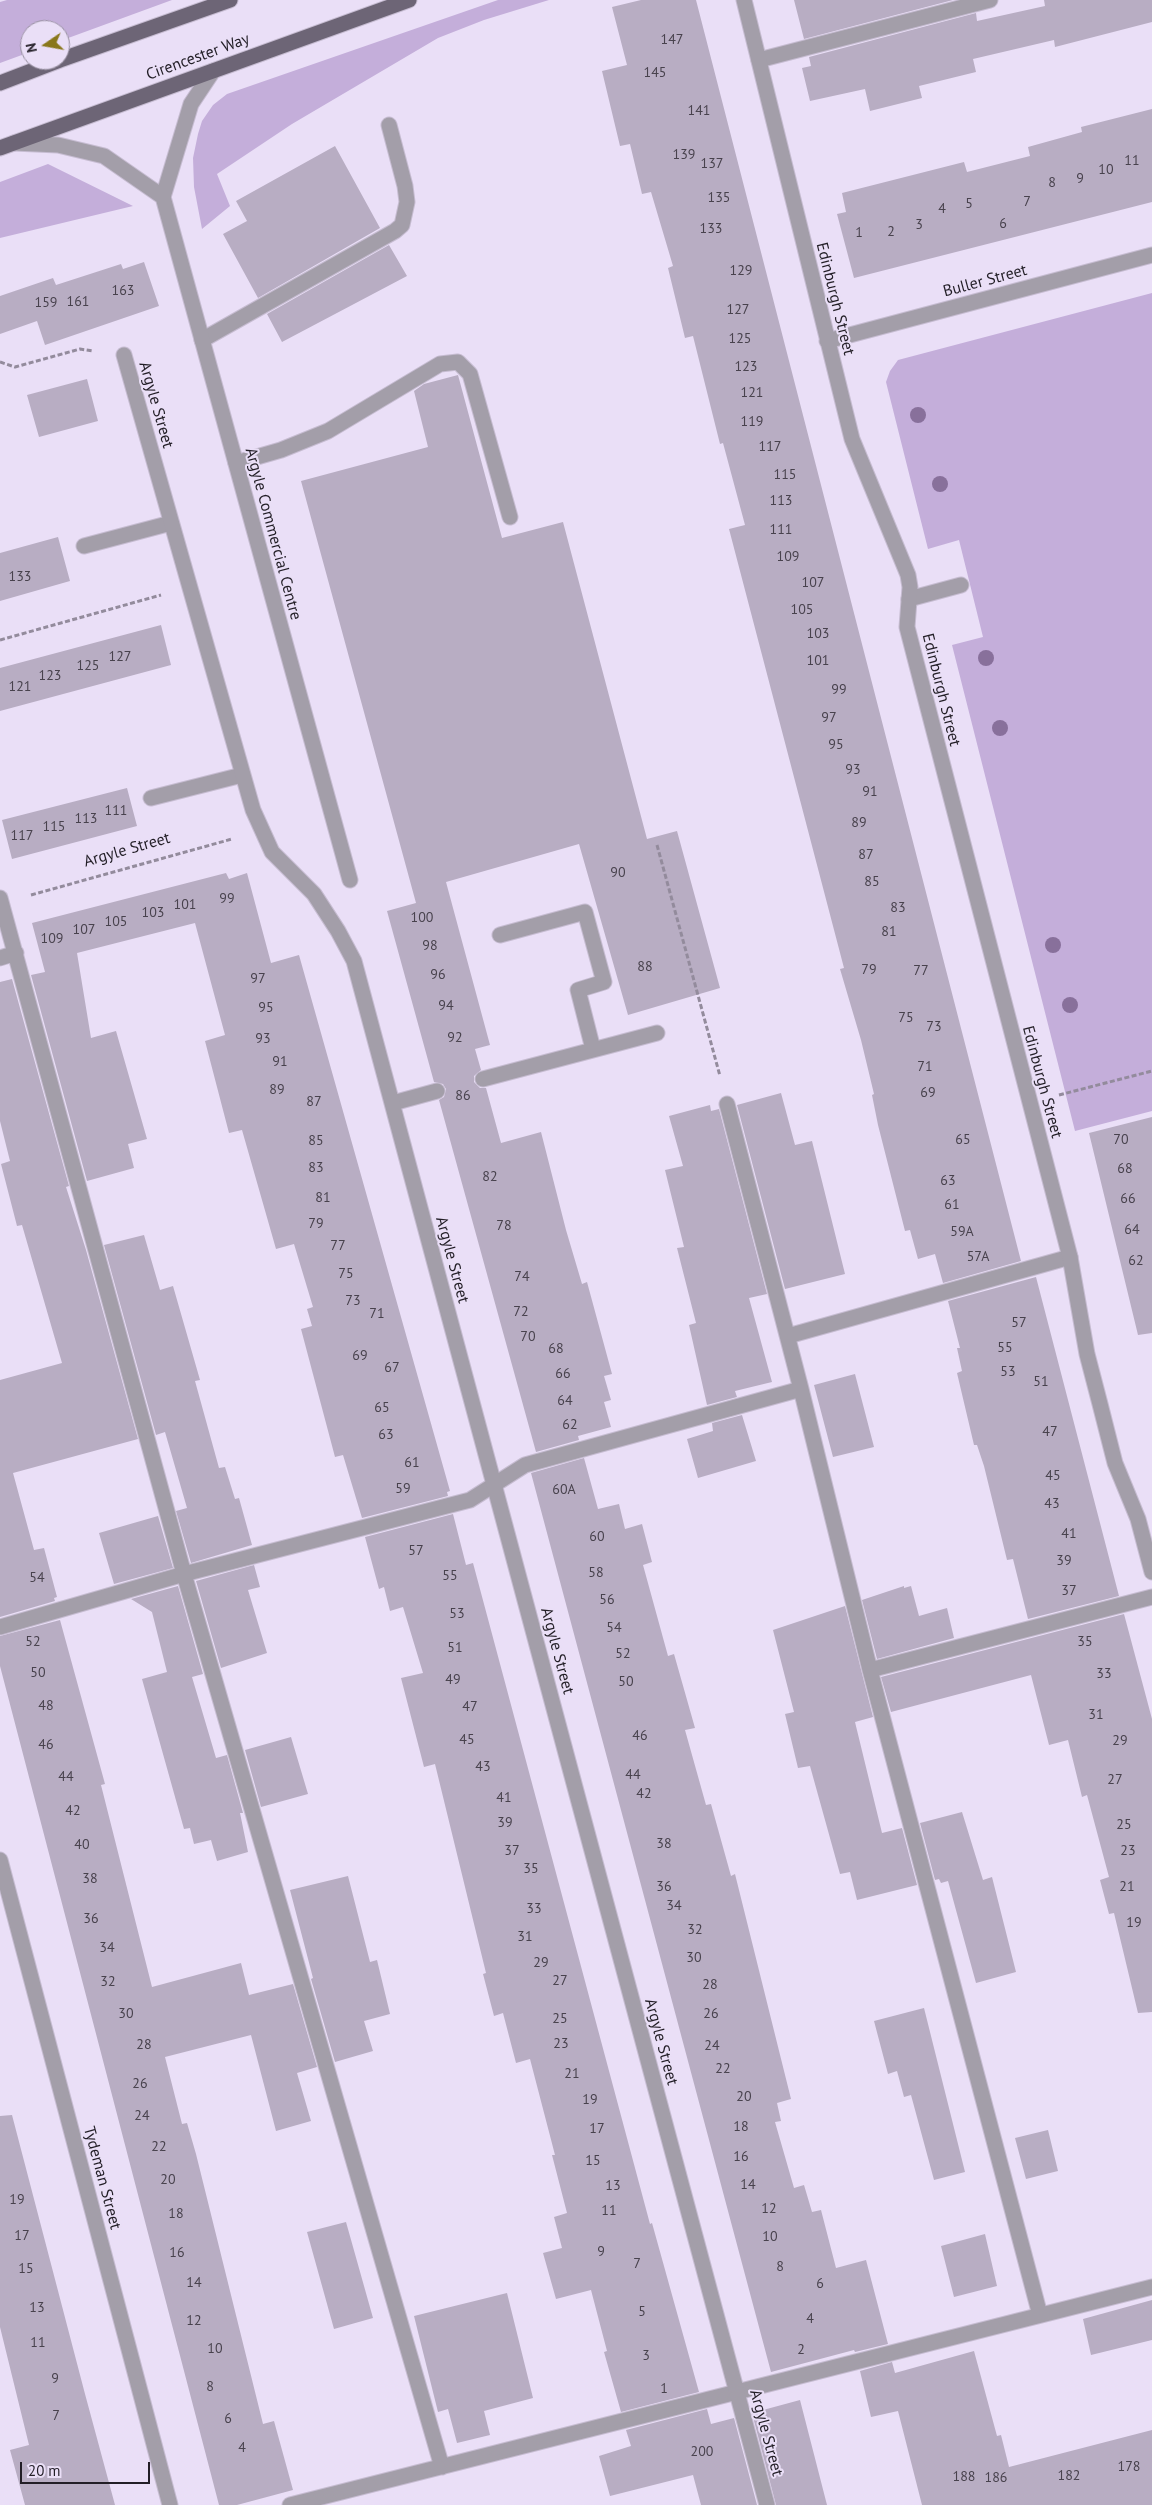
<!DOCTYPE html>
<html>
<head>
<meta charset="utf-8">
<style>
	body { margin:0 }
	#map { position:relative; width:1152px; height:2505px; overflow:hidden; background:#eadff7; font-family:"PT Sans",sans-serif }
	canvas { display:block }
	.north { position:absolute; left:20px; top:20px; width:50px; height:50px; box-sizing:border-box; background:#eadff7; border:1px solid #9a92a3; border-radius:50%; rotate:258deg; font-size:14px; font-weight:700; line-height:20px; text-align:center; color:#221e26 }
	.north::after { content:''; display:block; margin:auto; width:18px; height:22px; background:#89771b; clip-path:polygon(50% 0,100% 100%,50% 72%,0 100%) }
	.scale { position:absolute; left:20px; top:2462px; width:130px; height:22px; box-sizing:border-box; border:2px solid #221e26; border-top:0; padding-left:6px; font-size:15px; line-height:18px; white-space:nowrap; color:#221e26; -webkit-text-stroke:4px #eadff7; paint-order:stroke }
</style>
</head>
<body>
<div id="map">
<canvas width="1152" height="2505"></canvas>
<div class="north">N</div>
<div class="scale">20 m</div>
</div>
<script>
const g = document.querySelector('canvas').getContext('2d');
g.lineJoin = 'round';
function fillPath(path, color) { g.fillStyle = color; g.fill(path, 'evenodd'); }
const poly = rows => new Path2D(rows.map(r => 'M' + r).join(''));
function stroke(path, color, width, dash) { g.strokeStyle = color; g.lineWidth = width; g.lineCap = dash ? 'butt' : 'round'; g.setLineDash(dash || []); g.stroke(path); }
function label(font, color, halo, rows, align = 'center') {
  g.font = font + ' "PT Sans",sans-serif'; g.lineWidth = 4; g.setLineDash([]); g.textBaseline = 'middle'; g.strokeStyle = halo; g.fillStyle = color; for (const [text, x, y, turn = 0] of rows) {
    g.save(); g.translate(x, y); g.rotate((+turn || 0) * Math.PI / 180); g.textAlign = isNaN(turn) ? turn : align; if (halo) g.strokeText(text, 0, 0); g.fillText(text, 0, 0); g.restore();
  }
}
fillPath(poly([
	[7,0,172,0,60,41,60,30,30,30,30,52,0,63,0,2],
	[498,0,549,0,484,20,438,38,292,124,217,174,230,206,202,229,194,187,193,158,198,134,202,121,213,105,227,94],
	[48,164,133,206,0,238,0,182],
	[1152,293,1152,1111,1075,1131,952,645,983,637,959,540,928,549,886,382,890,371,898,360]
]), '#c4aeda');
fillPath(poly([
	[641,0,696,0,1021,1261,943,1283,935,1254,918,1259,910,1230,905,1231,878,1125,872,1095,874,1094,861,1040,840,969,844,968,729,529,745,525,723,443,720,444,693,336,685,338,668,268,673,266,651,192,642,194,630,144,620,146,602,71,627,65,612,7],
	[794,0,953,0,804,39],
	[1044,0,1152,0,1152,22,1055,47,1054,40,973,59,976,72,919,86,922,98,870,111,865,89,810,101,802,68,811,66,809,57,976,13,977,21,1045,6],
	[1152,109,1152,202,854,278,837,214,846,212,842,193,964,162,967,172,1030,156,1028,147,1082,132,1081,127],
	[335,146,380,228,258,298,223,234,247,221,236,201],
	[389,245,407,276,282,342,267,314],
	[144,262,159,306,45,345,37,321,0,334,0,296,53,278,56,285,121,264,123,269],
	[458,375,502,538,563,522,647,839,677,831,720,988,628,1015,579,844,446,882,490,1045,475,1049,481,1070,474,1076,474,1082,480,1088,486,1088,501,1143,541,1132,566,1230,582,1284,587,1282,612,1374,604,1376,611,1400,604,1402,611,1427,578,1436,579,1440,536,1452,439,1100,444,1097,446,1089,443,1084,434,1082,387,911,416,903,301,481,428,447,414,391,424,384],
	[87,379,98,421,39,437,27,395],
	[58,537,70,581,0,601,0,553],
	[161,625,171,665,0,711,0,668],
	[127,788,137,826,12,859,2,820],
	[226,873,229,879,247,873,271,963,299,955,450,1491,447,1492,448,1496,362,1518,343,1455,335,1457,301,1329,312,1326,307,1309,313,1307,294,1244,276,1249,242,1130,229,1133,205,1041,225,1035,195,923,77,953,91,1038,116,1031,147,1139,128,1144,134,1168,87,1181,31,975,45,972,32,923],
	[12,979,69,1186,66,1187,86,1250,138,1439,13,1473,34,1550,44,1548,57,1597,54,1598,55,1601,0,1617,0,1380,62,1363,22,1225,17,1226,1,1164,10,1161,0,1121,0,982],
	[781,1093,795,1145,812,1141,845,1274,785,1289,737,1105],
	[710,1105,711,1111,719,1109,767,1294,749,1298,772,1382,735,1391,737,1397,707,1405,689,1325,696,1323,677,1248,684,1247,665,1170,683,1166,669,1116],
	[1152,1117,1152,1333,1138,1335,1089,1133],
	[144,1235,160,1290,173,1286,200,1380,195,1381,219,1468,225,1467,235,1499,239,1498,252,1545,191,1563,176,1511,187,1508,165,1432,156,1435,104,1245],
	[1036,1277,1119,1596,1028,1619,1013,1559,1007,1560,984,1466,977,1445,974,1445,957,1373,962,1371,957,1348,960,1348,948,1301],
	[855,1374,874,1447,833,1457,814,1385],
	[742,1415,756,1461,698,1478,687,1439,713,1431,712,1423],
	[584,1458,598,1509,619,1504,625,1529,642,1524,652,1562,643,1565,668,1656,674,1654,695,1728,685,1730,706,1805,711,1804,731,1876,735,1874,791,2099,777,2103,781,2121,775,2122,794,2188,804,2185,812,2212,821,2210,836,2268,866,2260,888,2344,855,2352,854,2350,771,2372,531,1473],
	[453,1514,466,1565,473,1563,650,2224,652,2223,699,2392,621,2412,604,2352,607,2351,591,2290,556,2299,543,2253,562,2248,554,2217,567,2213,552,2155,555,2155,530,2059,516,2063,503,2013,494,2016,483,1974,486,1973,435,1764,424,1767,401,1678,423,1673,403,1607,390,1611,384,1587,379,1589,365,1537],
	[158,1516,173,1568,114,1584,99,1533],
	[254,1565,260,1587,248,1590,267,1653,221,1668,196,1581],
	[178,1586,203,1674,192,1677,216,1758,227,1755,243,1813,240,1813,248,1852,217,1861,211,1840,194,1844,190,1828,184,1829,142,1679,167,1672,152,1612,131,1599],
	[904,1586,904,1588,911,1586,919,1616,947,1608,954,1638,877,1659,862,1600],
	[845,1606,873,1717,855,1722,882,1833,902,1828,917,1885,857,1900,850,1872,840,1874,810,1766,798,1768,785,1714,794,1712,773,1630],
	[1124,1614,1152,1719,1152,2012,1138,2013,1114,1913,1109,1914,1100,1880,1109,1877,1087,1795,1082,1797,1068,1740,1049,1745,1031,1675,891,1712,881,1677],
	[60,1620,105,1784,101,1785,152,1987,241,1963,249,1995,293,1984,317,2067,297,2073,311,2121,276,2131,251,2035,165,2057,182,2124,187,2123,196,2154,263,2424,274,2421,293,2490,237,2505,219,2505,0,1666,0,1636],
	[291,1737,308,1794,261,1807,245,1750],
	[962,1812,983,1880,992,1877,1016,1972,976,1983,948,1881,941,1883,939,1879,935,1880,920,1823],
	[348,1876,370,1962,377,1960,390,2014,364,2021,373,2051,335,2062,311,1979,313,1978,290,1890],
	[924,2008,965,2172,934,2180,911,2095,904,2097,897,2071,888,2074,874,2021],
	[12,2115,85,2394,115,2505,25,2505,10,2450,29,2445,0,2327,0,2116],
	[1048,2130,1058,2171,1026,2179,1015,2138],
	[346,2222,373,2318,334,2329,307,2232],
	[985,2234,997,2286,954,2297,941,2246],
	[507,2293,533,2398,484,2411,490,2435,457,2443,448,2409,438,2412,414,2316],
	[1152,2300,1152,2340,1091,2355,1083,2319],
	[974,2351,997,2436,1001,2435,1009,2467,1152,2430,1152,2505,922,2505,898,2411,871,2417,860,2371,892,2362,895,2373],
	[800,2400,827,2505,776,2505,752,2413],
	[707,2409,711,2424,734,2418,757,2505,701,2505,693,2475,610,2496,599,2456,631,2446,626,2430]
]), '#b8adc3');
const lane = poly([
	[759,60,990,0],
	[202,340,395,231,402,225,407,202,405,186,389,125],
	[236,463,281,450,328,431,440,364,458,362,470,374,510,517],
	[84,546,171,523],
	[909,599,961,585],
	[151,798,242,775],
	[0,898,184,1574,442,2467],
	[500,935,585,912,604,982,578,990,593,1049],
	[0,958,16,953],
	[483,1079,657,1033],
	[393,1103,437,1091],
	[727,1104,801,1389,870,1670,1040,2315],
	[788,1336,1070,1257],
	[0,1627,184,1574,470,1500,525,1465,801,1389],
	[870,1670,1152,1597],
	[290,2505,1152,2287]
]);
const street = poly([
	[744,0,852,439,908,575,910,587,907,627,1070,1257,1087,1354,1100,1404,1115,1463,1138,1519,1152,1572],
	[213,71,191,104,163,197,350,880],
	[14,143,58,145,104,156,163,197],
	[827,341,1152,255],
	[124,355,253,810,272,852,314,894,338,931,354,961,767,2505],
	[0,1860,170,2505]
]);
const primary = poly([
	[60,60,230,0],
	[0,83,60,60],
	[0,148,409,0]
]);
stroke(lane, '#c6bcd1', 17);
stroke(street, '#c6bcd1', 17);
stroke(primary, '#c6bcd1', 17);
stroke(poly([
	[0,362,15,367,80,349,93,351],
	[0,640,161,595],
	[657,845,720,1076],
	[31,895,232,839],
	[1059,1095,1152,1071]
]), '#938b9c', 3, [5, 2.5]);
stroke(lane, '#a39ea9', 15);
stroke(street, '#a39ea9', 15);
stroke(primary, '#6d6576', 15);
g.fillStyle = '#88709b';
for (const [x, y] of [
	[918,415],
	[940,484],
	[986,658],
	[1000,728],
	[1053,945],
	[1070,1005]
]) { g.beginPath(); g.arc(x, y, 8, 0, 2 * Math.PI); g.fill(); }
label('14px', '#48424d', null, [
	["147",672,40],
	["145",655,73],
	["141",699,111],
	["139",684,155],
	["11",1132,161],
	["137",712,164],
	["10",1106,170],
	["9",1080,179],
	["8",1052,183],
	["135",719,198],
	["7",1027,202],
	["5",969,204],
	["4",942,209],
	["6",1003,224],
	["3",919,225],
	["133",711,229],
	["2",891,232],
	["1",859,233],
	["129",741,271],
	["163",123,291],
	["161",78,302],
	["159",46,303],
	["127",738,310],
	["125",740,339],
	["123",746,367],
	["121",752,393],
	["119",752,422],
	["117",770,447],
	["115",785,475],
	["113",781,501],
	["111",781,530],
	["109",788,557],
	["133",20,577],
	["107",813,583],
	["105",802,610],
	["103",818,634],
	["127",120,657],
	["101",818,661],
	["125",88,666],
	["123",50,676],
	["121",20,687],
	["99",839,690],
	["97",829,718],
	["95",836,745],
	["93",853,770],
	["91",870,792],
	["111",116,811],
	["113",86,819],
	["89",859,823],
	["115",54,827],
	["117",22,836],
	["87",866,855],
	["90",618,873],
	["85",872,882],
	["99",227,899],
	["101",185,905],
	["83",898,908],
	["103",153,913],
	["100",422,918],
	["105",116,922],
	["107",84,930],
	["81",889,932],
	["109",52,939],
	["98",430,946],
	["88",645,967],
	["79",869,970],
	["77",921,971],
	["96",438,975],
	["97",258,979],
	["94",446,1006],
	["95",266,1008],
	["75",906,1018],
	["73",934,1027],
	["92",455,1038],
	["93",263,1039],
	["91",280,1062],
	["71",925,1067],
	["89",277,1090],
	["69",928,1093],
	["86",463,1096],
	["87",314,1102],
	["65",963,1140],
	["70",1121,1140],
	["85",316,1141],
	["83",316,1168],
	["68",1125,1169],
	["82",490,1177],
	["63",948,1181],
	["81",323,1198],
	["66",1128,1199],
	["61",952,1205],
	["79",316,1224],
	["78",504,1226],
	["64",1132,1230],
	["59A",962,1232],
	["77",338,1246],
	["57A",978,1257],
	["62",1136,1261],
	["75",346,1274],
	["74",522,1277],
	["73",353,1301],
	["72",521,1312],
	["71",377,1314],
	["57",1019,1323],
	["70",528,1337],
	["55",1005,1348],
	["68",556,1349],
	["69",360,1356],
	["67",392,1368],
	["53",1008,1372],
	["66",563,1374],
	["51",1041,1382],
	["64",565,1401],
	["65",382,1408],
	["62",570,1425],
	["47",1050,1432],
	["63",386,1435],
	["61",412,1463],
	["45",1053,1476],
	["59",403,1489],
	["60A",564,1490],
	["43",1052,1504],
	["41",1069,1534],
	["60",597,1537],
	["57",416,1551],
	["39",1064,1561],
	["58",596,1573],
	["55",450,1576],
	["54",37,1578],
	["37",1069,1591],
	["56",607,1600],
	["53",457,1614],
	["54",614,1628],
	["52",33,1642],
	["35",1085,1642],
	["51",455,1648],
	["52",623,1654],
	["50",38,1673],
	["33",1104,1674],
	["49",453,1680],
	["50",626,1682],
	["48",46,1706],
	["47",470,1707],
	["31",1096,1715],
	["46",640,1736],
	["45",467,1740],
	["29",1120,1741],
	["46",46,1745],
	["43",483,1767],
	["44",633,1775],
	["44",66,1777],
	["27",1115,1780],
	["42",644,1794],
	["41",504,1798],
	["42",73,1811],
	["39",505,1823],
	["25",1124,1825],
	["38",664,1844],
	["40",82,1845],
	["37",512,1851],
	["23",1128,1851],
	["35",531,1869],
	["38",90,1879],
	["36",664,1887],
	["21",1127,1887],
	["34",674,1906],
	["33",534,1909],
	["36",91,1919],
	["19",1134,1923],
	["32",695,1930],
	["31",525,1937],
	["34",107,1948],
	["30",694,1958],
	["29",541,1963],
	["27",560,1981],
	["32",108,1982],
	["28",710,1985],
	["30",126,2014],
	["26",711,2014],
	["25",560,2019],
	["23",561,2044],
	["28",144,2045],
	["24",712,2046],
	["22",723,2069],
	["21",572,2074],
	["26",140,2084],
	["20",744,2097],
	["19",590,2100],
	["24",142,2116],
	["18",741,2127],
	["17",597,2129],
	["22",159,2147],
	["16",741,2157],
	["15",593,2161],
	["20",168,2180],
	["14",748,2185],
	["13",613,2186],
	["19",17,2200],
	["12",769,2209],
	["11",609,2211],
	["18",176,2214],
	["17",22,2236],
	["10",770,2237],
	["9",601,2252],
	["16",177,2253],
	["7",637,2264],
	["8",780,2267],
	["15",26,2269],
	["14",194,2283],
	["6",820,2284],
	["13",37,2308],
	["5",642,2312],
	["4",810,2319],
	["12",194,2321],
	["11",38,2343],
	["10",215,2349],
	["2",801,2350],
	["3",646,2356],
	["9",55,2379],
	["8",210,2387],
	["1",664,2389],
	["7",56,2416],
	["6",228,2419],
	["4",242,2448],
	["200",702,2452],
	["178",1129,2467],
	["182",1069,2476],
	["188",964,2477],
	["186",996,2478]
]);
label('16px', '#221e26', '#eadff7', [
	["Cirencester Way",198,57,-20],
	["Buller Street",985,281,-15],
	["Edinburgh Street",835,299,76],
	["Argyle Street",156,405,74],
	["Argyle Commercial Centre",273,534,75],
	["Edinburgh Street",941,690,76],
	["Argyle Street",127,850,-16],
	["Edinburgh Street",1042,1082,75],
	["Argyle Street",452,1260,75],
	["Argyle Street",557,1651,75],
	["Argyle Street",661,2042,75],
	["Tydeman Street",102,2178,75],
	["Argyle Street",766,2433,75]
]);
</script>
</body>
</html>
